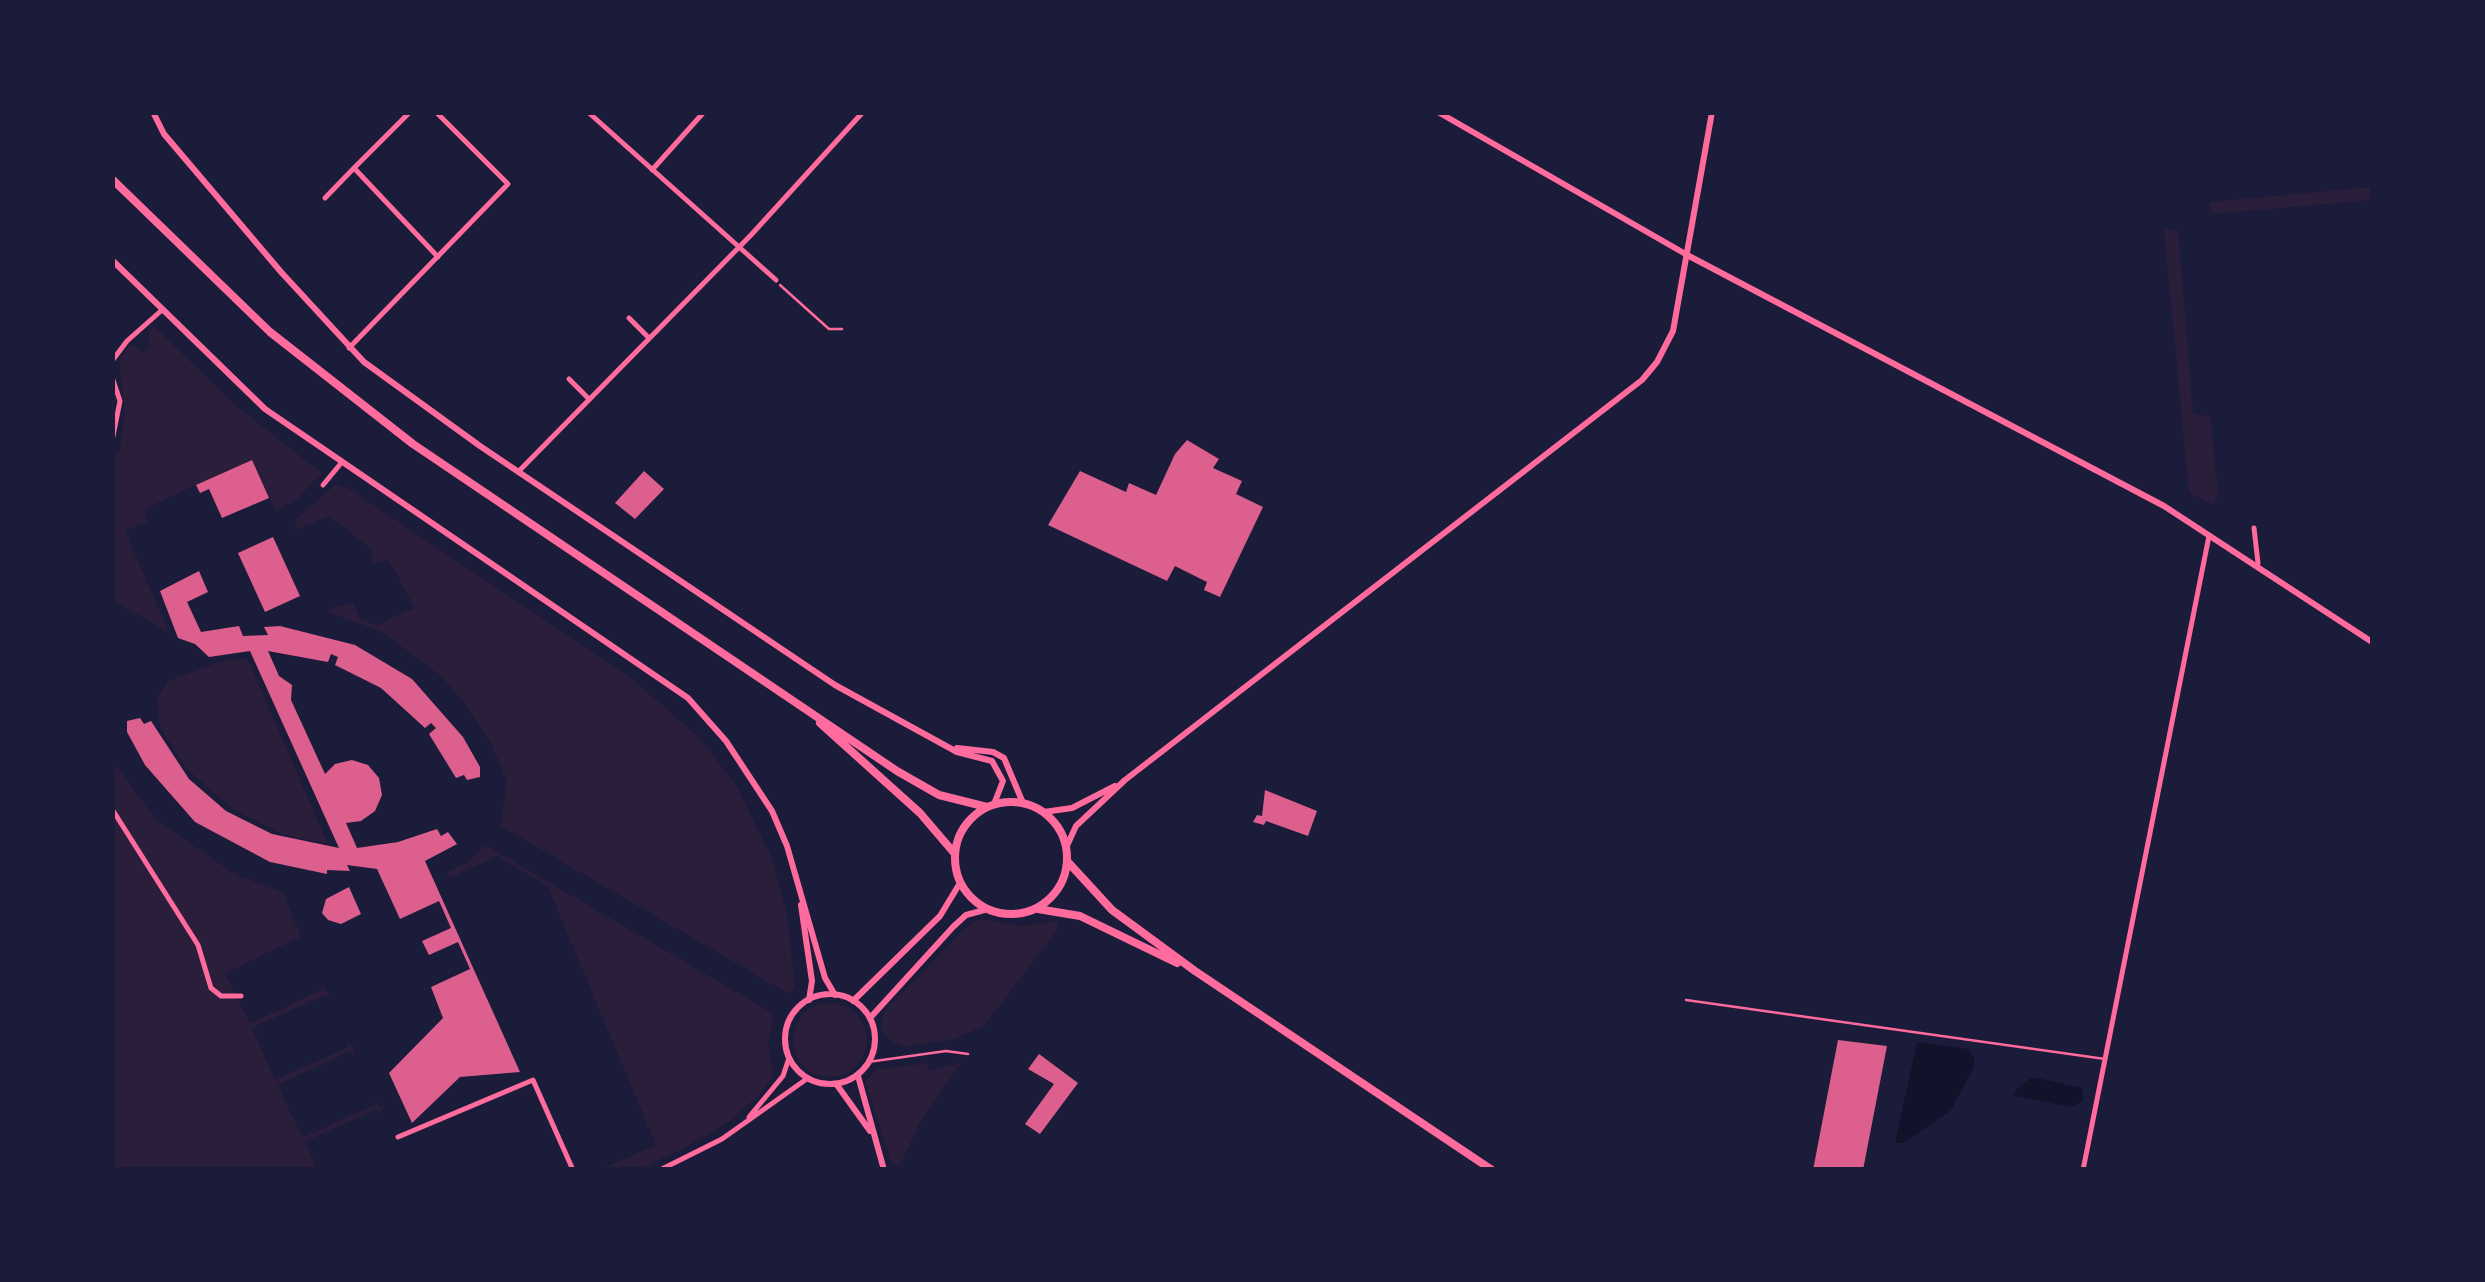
<!DOCTYPE html>
<html>
<head>
<meta charset="utf-8">
<style>
	body { margin:0 }
	#map { position:relative; width:2485px; height:1282px; overflow:hidden; background:#1b1b3a; font-family:"DejaVu Sans",sans-serif }
	canvas { display:block }
	.frame { position:absolute; inset:0; border:115px solid #1b1b3a; pointer-events:none }
</style>
</head>
<body>
<div id="map">
<canvas width="2485" height="1282"></canvas>
<div class="frame"></div>
</div>
<script>
const g = document.querySelector('canvas').getContext('2d');
g.lineJoin = 'round';
function fillPath(path, color) { g.fillStyle = color; g.fill(path, 'evenodd'); }
const poly = rows => new Path2D(rows.map(r => 'M' + r).join(''));
function stroke(path, color, width, dash) { g.strokeStyle = color; g.lineWidth = width; g.lineCap = dash ? 'butt' : 'round'; g.setLineDash(dash || []); g.stroke(path); }
fillPath(poly([
	[2372,187,2372,200,2212,214,2209,202],
	[2164,229,2178,230,2193,414,2210,416,2211,421,2218,495,2213,504,2189,493],
	[154,326,235,405,322,473,297,499,276,511,251,460,159,502,145,511,148,522,125,531,169,633,113,600,113,453,119,454,125,413,119,359,128,347,133,345,141,352,151,347,148,336],
	[336,484,353,491,632,679,699,737,737,787,772,858,787,915,795,988,789,994,501,826,507,781,491,743,462,700,441,676,382,632,328,612,332,607,353,603,361,620,376,625,415,608,388,559,373,564,372,549,329,516,295,530,296,519],
	[247,658,328,844,282,834,233,809,185,767,160,727,157,699,169,681,219,662],
	[112,760,157,821,235,874,283,893,301,937,225,973,250,1023,322,990,321,985,329,994,328,999,325,995,252,1028,275,1080,348,1047,347,1042,355,1050,353,1056,350,1051,278,1085,302,1137,375,1105,373,1100,381,1108,380,1114,377,1109,305,1142,317,1169,113,1169],
	[485,845,774,1014,768,1044,773,1075,762,1092,729,1122,682,1149,639,1169,601,1169,656,1145,548,887,498,856,449,878,447,872,465,864],
	[981,919,1022,926,1058,921,1057,930,985,1025,954,1039,904,1047,891,1042,881,1027,884,1011,966,928],
	'793 1040a37 37 0 1 1 74 0a37 37 0 1 1-74 0Z',
	[927,1063,929,1071,961,1063,919,1124,899,1167,892,1163,865,1082,876,1070]
]), '#2a1e3b');
fillPath(poly([
	[1917,1042,1967,1049,1975,1059,1973,1069,1951,1110,1904,1143,1895,1143],
	[2037,1078,2082,1088,2083,1101,2071,1107,2015,1096,2014,1092,2029,1079]
]), '#12122b');
fillPath(poly([
	[1187,440,1219,459,1213,468,1242,481,1236,494,1263,507,1220,597,1204,590,1207,582,1175,566,1167,581,1048,525,1080,471,1126,492,1129,483,1156,495,1175,454],
	[252,460,269,498,222,518,209,489,200,493,196,485],
	[644,471,664,489,635,519,615,503],
	[273,537,300,596,265,612,238,553],
	[199,571,208,592,187,602,201,632,239,626,243,636,268,635,264,627,280,626,355,645,412,679,463,737,480,767,480,777,467,780,464,775,456,778,429,734,436,728,431,723,425,728,381,688,335,665,338,657,331,654,328,662,268,651,279,676,292,685,291,700,325,774,335,764,352,760,368,765,379,778,382,795,375,811,361,821,346,823,357,848,398,842,437,829,441,836,448,832,457,844,425,861,520,1072,460,1077,412,1123,389,1073,443,1018,431,987,470,969,458,942,429,955,422,941,451,928,439,901,400,919,377,869,347,865,350,871,327,870,327,874,270,862,195,822,145,765,127,732,127,721,140,718,144,724,151,721,189,779,226,811,272,834,339,848,250,651,209,657,195,644,178,638,160,591],
	[1265,790,1317,811,1308,836,1266,821,1264,825,1253,822,1257,815,1262,816],
	[349,887,361,914,341,924,328,920,322,913,326,899],
	[1838,1040,1887,1046,1863,1170,1813,1170],
	[1039,1054,1078,1083,1040,1134,1025,1124,1054,1084,1028,1069]
]), '#dd5f8e');
stroke(poly([
	[780,285,829,329,842,329]
]), '#ff6b9d', 2.5);
stroke(poly([
	[1686,1000,2105,1059],
	[868,1062,946,1051,968,1054]
]), '#ff6b9d', 2.5);
stroke(poly([
	[410,112,354,168,438,257],
	[588,112,776,280],
	[652,170,704,112],
	[325,198,354,168],
	[629,318,648,337],
	[349,348,508,184,436,112],
	[112,361,127,341,162,310],
	[112,377,120,401,112,441],
	[569,379,588,398],
	[518,472,751,235,863,112],
	[323,485,342,462],
	[2254,528,2258,563],
	[112,809,198,945,211,988,221,996,241,996],
	[749,1117,783,1076,789,1058],
	[398,1137,533,1080,573,1170],
	[660,1170,722,1139,808,1078],
	[2083,1170,2209,536]
]), '#ff6b9d', 5);
stroke(poly([
	[153,112,164,134,281,272,364,362,480,446,835,685,957,752,992,761,1003,781,994,804],
	[1438,112,1689,256,2164,506,2372,642],
	[112,260,265,409,688,698,726,741,772,811,787,846,825,978,835,995],
	[957,748,993,752,1004,758,1023,803],
	[1044,812,1072,808,1115,786],
	[1066,848,1076,826,1125,780,1642,380,1657,362,1673,331,1712,112],
	[801,905,812,981,809,1000],
	'785 1039a45 45 0 1 1 90 0a45 45 0 1 1-90 0Z',
	[853,1001,940,916,960,883],
	[870,1018,953,927,966,915,988,909],
	[858,1076,884,1170],
	[837,1085,870,1131]
]), '#ff6b9d', 6);
stroke(poly([
	[112,179,270,332,413,444,897,771,939,795,987,807],
	[820,723,920,813,955,854],
	'955 858a56 56 0 1 1 112 0a56 56 0 1 1-112 0Z',
	[1067,861,1112,910,1195,971,1492,1170],
	[1038,909,1080,916,1177,963]
]), '#ff6b9d', 8);
</script>
</body>
</html>
